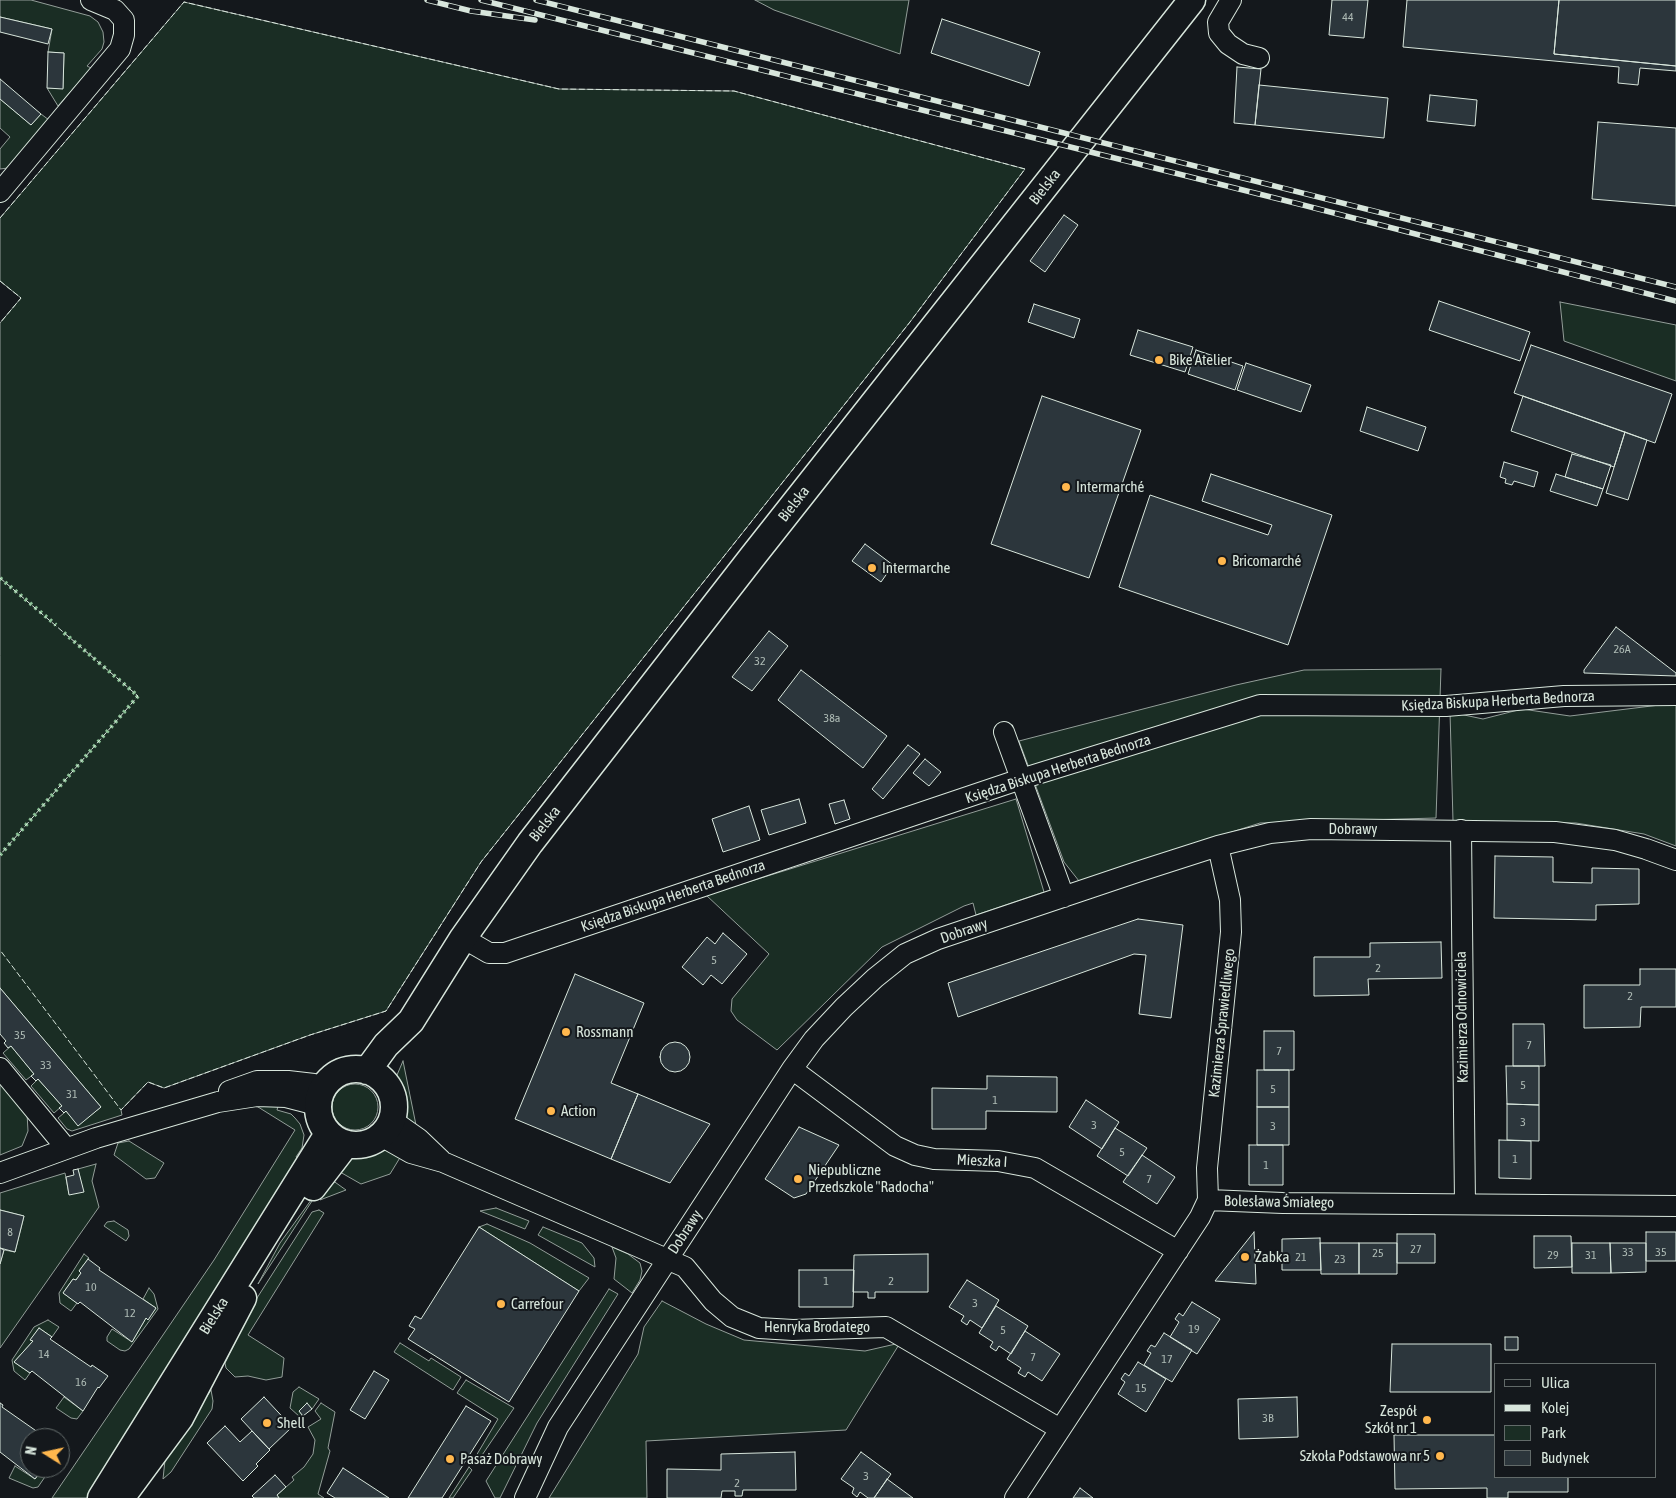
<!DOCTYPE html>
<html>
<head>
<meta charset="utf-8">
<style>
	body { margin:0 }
	#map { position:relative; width:1676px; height:1498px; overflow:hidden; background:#14181c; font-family:"Asap Condensed",sans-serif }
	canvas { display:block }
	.legend { position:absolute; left:1494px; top:1363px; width:162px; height:115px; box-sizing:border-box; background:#14181c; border:1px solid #626a69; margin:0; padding:6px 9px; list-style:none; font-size:15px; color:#d8e6dc }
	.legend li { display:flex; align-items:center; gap:10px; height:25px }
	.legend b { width:25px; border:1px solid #626a69 }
	.north { position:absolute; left:20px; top:1428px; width:50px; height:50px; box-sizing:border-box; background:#14181c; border:1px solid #626a69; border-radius:50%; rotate:280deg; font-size:14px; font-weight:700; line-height:20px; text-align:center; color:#d8e6dc }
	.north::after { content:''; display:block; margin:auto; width:18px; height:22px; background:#ffb74d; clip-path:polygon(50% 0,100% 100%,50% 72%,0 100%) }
</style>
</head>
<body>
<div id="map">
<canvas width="1676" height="1498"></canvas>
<ul class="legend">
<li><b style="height:6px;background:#14181c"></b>Ulica</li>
<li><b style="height:6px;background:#d8e6dc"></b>Kolej</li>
<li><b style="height:14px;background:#1a2d24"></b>Park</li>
<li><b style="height:14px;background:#2c363c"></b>Budynek</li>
</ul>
<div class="north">N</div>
</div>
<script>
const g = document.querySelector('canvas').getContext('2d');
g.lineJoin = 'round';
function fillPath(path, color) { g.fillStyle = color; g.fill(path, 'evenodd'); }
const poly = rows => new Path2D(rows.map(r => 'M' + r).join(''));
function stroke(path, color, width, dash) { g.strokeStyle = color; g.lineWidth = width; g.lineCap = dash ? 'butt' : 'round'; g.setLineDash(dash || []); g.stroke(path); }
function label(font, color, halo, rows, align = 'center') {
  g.font = font + ' "Asap Condensed",sans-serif'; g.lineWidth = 4; g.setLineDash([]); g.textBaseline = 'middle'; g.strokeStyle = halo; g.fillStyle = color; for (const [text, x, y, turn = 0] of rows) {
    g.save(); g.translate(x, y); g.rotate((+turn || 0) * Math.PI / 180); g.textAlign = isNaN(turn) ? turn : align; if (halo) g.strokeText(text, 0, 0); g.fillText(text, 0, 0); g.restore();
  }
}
const green = poly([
	[0,0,31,0,90,16,98,22,103,32,104,42,102,49,87,66,91,68,58,106,47,88,63,88,64,53,48,52,52,29,0,17,0,0],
	[755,0,909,0,900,54,774,10,755,0],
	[184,2,559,89,734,91,1025,169,910,322,481,862,386,1011,310,1035,164,1088,148,1082,121,1110,122,1115,72,1131,67,1129,58,1118,64,1113,66,1111,78,1125,101,1107,0,988,0,323,21,298,0,281,0,218,184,2],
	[0,99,31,125,41,114,49,120,8,168,0,169,0,149,10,137,0,128,0,99],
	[1560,302,1676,325,1676,381,1564,341,1560,302],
	[1441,669,1436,818,1260,823,1079,881,1064,862,1019,741,1236,685,1304,670,1441,669],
	[1676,703,1676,846,1644,834,1576,823,1453,821,1450,712,1483,719,1522,709,1570,716,1676,703],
	[1016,799,1044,892,976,915,973,903,964,906,882,947,777,1050,737,1020,731,1011,732,999,769,954,706,895,1016,799],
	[11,1046,34,1074,26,1080,3,1053,11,1046],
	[403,1061,417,1130,406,1120,402,1112,397,1075,403,1061],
	[38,1079,62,1106,54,1113,31,1086,38,1079],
	[0,1080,27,1113,28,1131,22,1146,0,1155,0,1080],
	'332 1107a23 23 0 1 1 46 0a23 23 0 1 1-46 0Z',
	[250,1102,279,1103,277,1110,291,1114,295,1118,300,1124,304,1135,302,1148,296,1157,303,1162,91,1498,52,1498,214,1260,295,1130,250,1102],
	[129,1141,164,1163,155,1178,146,1179,114,1155,118,1143,129,1141],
	[384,1149,401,1156,390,1174,361,1184,333,1168,352,1154,384,1149],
	[96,1164,92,1181,99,1207,0,1348,0,1264,4,1250,15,1252,24,1216,0,1210,0,1193,65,1173,69,1194,83,1191,78,1169,96,1164],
	[327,1178,258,1284,280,1243,327,1178],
	[332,1180,346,1190,320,1200,332,1180],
	[496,1208,529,1221,525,1229,480,1211,496,1208],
	[319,1210,324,1213,248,1335,284,1358,282,1377,266,1380,248,1376,235,1377,226,1368,225,1363,257,1298,312,1212,319,1210],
	[114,1221,128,1230,129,1236,126,1241,104,1226,107,1222,114,1221],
	[487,1224,530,1243,589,1278,579,1291,479,1227,487,1224],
	[543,1227,582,1243,594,1258,595,1267,538,1235,543,1227],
	[612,1247,628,1254,640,1263,642,1271,640,1280,632,1293,614,1279,616,1258,612,1247],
	[84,1254,89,1258,79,1271,81,1273,76,1280,73,1279,63,1293,77,1303,71,1311,60,1303,59,1293,84,1254],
	[149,1288,154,1294,158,1309,129,1349,125,1351,120,1350,107,1341,107,1337,112,1329,132,1342,146,1318,148,1319,156,1308,143,1299,149,1288],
	[609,1289,618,1294,537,1423,500,1498,495,1498,486,1481,609,1289],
	[662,1301,706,1324,744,1340,865,1351,900,1343,846,1430,646,1441,647,1498,549,1498,638,1354,644,1327,662,1301],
	[48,1320,59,1327,52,1337,39,1328,31,1339,33,1341,14,1362,30,1373,25,1380,14,1371,12,1360,34,1327,48,1320],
	[400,1343,429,1361,431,1358,461,1377,453,1390,394,1352,400,1343],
	[466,1380,514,1408,476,1464,473,1461,498,1419,457,1393,466,1380],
	[299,1387,319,1399,312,1409,307,1404,299,1411,302,1415,300,1417,290,1408,293,1392,299,1387],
	[211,1390,213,1401,212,1409,171,1472,163,1479,165,1460,211,1390],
	[64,1397,83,1411,77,1419,71,1418,56,1408,64,1397],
	[321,1403,335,1412,328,1448,330,1451,318,1494,324,1498,279,1498,277,1495,294,1480,292,1477,304,1467,313,1454,315,1440,308,1427,321,1419,315,1411,321,1403],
	[15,1466,35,1479,43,1468,51,1468,38,1487,33,1488,9,1478,15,1466],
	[469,1467,472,1470,453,1498,449,1498,469,1467]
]);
fillPath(green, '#1a2d24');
stroke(green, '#939e99', 1);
const building = poly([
	[1332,0,1368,0,1364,38,1329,35,1332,0],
	[1407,0,1559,0,1554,54,1676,66,1676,71,1640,68,1638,85,1618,83,1619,67,1403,47,1407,0],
	[1559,0,1676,0,1676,66,1554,54,1559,0],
	[0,17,52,29,48,44,0,32,0,17],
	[942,19,1040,52,1029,86,931,53,942,19],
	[48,52,64,53,63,89,47,88,48,52],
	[1237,67,1261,69,1255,125,1234,123,1237,67],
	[0,79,41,114,31,125,0,99,0,79],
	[1259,85,1388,98,1384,138,1255,125,1259,85],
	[1430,95,1477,100,1475,126,1427,121,1430,95],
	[1598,122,1676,128,1676,206,1592,199,1598,122],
	[1064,215,1078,225,1045,272,1030,261,1064,215],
	[1439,301,1530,332,1520,361,1429,330,1439,301],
	[1034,304,1080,319,1074,338,1028,322,1034,304],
	[1138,330,1193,347,1185,372,1130,355,1138,330],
	[1531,345,1672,394,1655,443,1514,393,1531,345],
	[1196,350,1243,366,1235,390,1188,374,1196,350],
	[1246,363,1311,385,1301,412,1237,390,1246,363],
	[1042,396,1141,430,1089,578,991,544,1042,396],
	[1523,396,1625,432,1614,467,1511,431,1523,396],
	[1367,407,1426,427,1418,451,1360,431,1367,407],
	[1625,432,1647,440,1628,500,1606,493,1625,432],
	[1572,454,1611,465,1603,489,1565,477,1572,454],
	[1504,462,1538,472,1534,487,1514,481,1512,485,1505,483,1506,479,1500,477,1504,462],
	[1211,474,1332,515,1288,645,1119,587,1150,495,1268,535,1272,525,1202,501,1211,474],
	[1556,474,1603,489,1597,506,1550,491,1556,474],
	[865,544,893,565,881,582,852,561,865,544],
	[1616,627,1676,673,1676,676,1584,673,1584,670,1616,627],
	[769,631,788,646,752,691,732,677,769,631],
	[801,670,887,736,863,768,778,700,801,670],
	[908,745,920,754,883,799,872,789,908,745],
	[925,759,941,772,929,786,913,773,925,759],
	[799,799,806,823,769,835,761,810,799,799],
	[844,800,850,819,835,824,829,804,844,800],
	[749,806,760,840,723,852,712,819,749,806],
	[1495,856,1553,857,1553,882,1592,883,1592,868,1639,869,1639,904,1596,905,1596,920,1494,918,1495,856],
	[1138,919,1183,925,1171,1018,1139,1014,1146,955,1134,954,958,1017,948,983,1138,919],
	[723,933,747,954,722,984,711,975,703,985,682,967,707,937,715,944,723,933],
	[1441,942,1442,978,1368,979,1369,995,1314,996,1314,957,1370,957,1370,943,1441,942],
	[1640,969,1676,969,1676,1007,1641,1007,1640,1027,1584,1028,1584,985,1640,985,1640,969],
	[575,974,644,1003,611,1083,638,1094,611,1159,515,1119,575,974],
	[0,988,101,1107,78,1126,66,1111,64,1113,59,1108,62,1106,38,1079,36,1081,31,1076,34,1074,11,1046,8,1048,4,1043,6,1041,0,1034,0,988],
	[1513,1024,1544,1024,1545,1066,1513,1066,1513,1024],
	[1264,1031,1294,1031,1294,1070,1264,1070,1264,1031],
	'660 1057a15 15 0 1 1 30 0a15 15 0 1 1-30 0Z',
	[1506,1066,1539,1066,1539,1105,1507,1104,1506,1066],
	[1257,1070,1289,1070,1289,1107,1257,1107,1257,1070],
	[987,1076,1057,1077,1057,1112,986,1111,986,1129,932,1129,932,1088,987,1089,987,1076],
	[638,1094,710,1124,670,1183,611,1159,638,1094],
	[1086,1100,1119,1122,1102,1149,1069,1127,1086,1100],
	[1507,1104,1539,1105,1539,1141,1507,1140,1507,1104],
	[1257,1107,1289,1107,1289,1145,1257,1145,1257,1107],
	[799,1127,839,1145,806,1194,794,1198,765,1179,799,1127],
	[1115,1128,1147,1148,1128,1176,1097,1156,1115,1128],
	[1499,1140,1531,1141,1531,1179,1499,1178,1499,1140],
	[1249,1145,1283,1145,1283,1185,1249,1185,1249,1145],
	[1142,1155,1175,1177,1157,1204,1123,1182,1142,1155],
	[78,1169,84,1192,69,1195,66,1177,74,1175,73,1170,78,1169],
	[0,1210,24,1216,15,1252,0,1248,0,1210],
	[479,1227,579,1291,509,1402,408,1339,415,1329,409,1326,415,1316,421,1319,479,1227],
	[1254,1232,1256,1284,1215,1281,1254,1232],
	[1646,1232,1676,1232,1676,1261,1646,1261,1646,1232],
	[1397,1234,1435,1234,1435,1263,1397,1263,1397,1234],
	[1534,1236,1571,1236,1572,1267,1534,1268,1534,1236],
	[1320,1238,1321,1270,1282,1270,1282,1239,1320,1238],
	[1320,1243,1359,1243,1359,1274,1321,1274,1320,1243],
	[1359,1243,1397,1243,1397,1274,1359,1274,1359,1243],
	[1572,1243,1610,1243,1611,1273,1572,1273,1572,1243],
	[1610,1243,1646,1243,1646,1272,1611,1273,1610,1243],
	[0,1248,4,1250,0,1264,0,1248],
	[928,1254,928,1292,875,1292,875,1298,868,1298,868,1292,853,1292,854,1255,928,1254],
	[88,1259,100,1268,99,1270,156,1308,148,1320,146,1318,132,1342,80,1302,78,1304,63,1293,73,1279,76,1280,81,1273,79,1271,88,1259],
	[799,1270,854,1270,853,1307,799,1307,799,1270],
	[967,1280,999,1300,982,1328,970,1320,967,1325,961,1321,964,1316,949,1307,967,1280],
	[1192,1302,1220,1319,1197,1354,1170,1337,1179,1322,1175,1319,1179,1313,1183,1316,1192,1302],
	[996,1306,1028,1326,1011,1354,999,1346,996,1351,990,1347,993,1342,979,1333,996,1306],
	[39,1328,52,1337,50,1339,91,1367,92,1365,108,1376,99,1388,98,1387,83,1411,32,1371,30,1373,14,1362,33,1341,30,1340,39,1328],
	[1025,1331,1060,1354,1042,1381,1028,1372,1025,1377,1018,1373,1021,1368,1007,1359,1025,1331],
	[1164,1333,1192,1350,1172,1382,1144,1365,1151,1353,1147,1351,1151,1345,1155,1347,1164,1333],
	[1505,1337,1518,1337,1518,1350,1505,1350,1505,1337],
	[1392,1344,1491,1344,1491,1392,1390,1392,1392,1344],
	[1138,1362,1166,1379,1146,1412,1118,1394,1125,1382,1121,1379,1125,1373,1129,1376,1138,1362],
	[374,1371,389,1380,365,1419,350,1410,374,1371],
	[264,1397,292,1427,269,1449,241,1419,264,1397],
	[1297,1397,1298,1437,1239,1439,1238,1399,1297,1397],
	[0,1403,3,1405,2,1407,42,1435,44,1433,50,1438,30,1438,30,1468,43,1468,35,1479,0,1452,0,1403],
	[307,1403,312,1409,303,1416,299,1411,307,1403],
	[466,1406,491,1421,442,1498,408,1498,466,1406],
	[225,1426,240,1442,252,1431,270,1450,256,1464,258,1466,243,1481,207,1443,225,1426],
	[1394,1435,1495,1435,1495,1477,1568,1477,1568,1492,1508,1492,1508,1498,1487,1498,1487,1488,1395,1489,1394,1435],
	[795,1452,796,1490,743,1490,742,1496,735,1496,735,1491,722,1491,721,1498,667,1498,667,1469,721,1470,721,1454,795,1452],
	[861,1452,891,1474,874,1498,868,1498,860,1492,857,1497,852,1493,854,1488,841,1479,861,1452],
	[343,1468,389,1498,335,1498,327,1493,343,1468],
	[275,1475,286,1487,277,1495,279,1498,254,1498,252,1496,275,1475],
	[887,1479,913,1498,874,1498,887,1479],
	[1080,1488,1093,1498,1073,1498,1080,1488]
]);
fillPath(building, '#2c363c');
stroke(building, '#d8e6dc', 1);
const minor = poly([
	[1231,0,1218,22,1219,33,1228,44,1243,54,1259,58],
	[0,192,120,49,124,35,124,20,115,10,91,0],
	[1004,732,1064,897],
	[1461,830,1465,1204],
	[463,938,489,953,505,953,1021,779,1260,705,1446,706,1564,696,1676,695],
	[0,1068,66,1148],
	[792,1069,895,1146,915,1155,934,1159,998,1161,1035,1168,1178,1251],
	[229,1091,257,1081,288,1081,314,1084],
	[392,1120,419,1139,441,1160],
	[381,1136,411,1153,443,1162,685,1267,713,1301,732,1317,759,1328,793,1330,886,1327,1060,1429],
	[0,1173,96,1138,218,1102,257,1096,286,1097,317,1105],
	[1208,1200,1283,1203,1676,1206],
	[525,1498,558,1427,792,1069,814,1039,844,1007,875,978,905,954,938,939,1137,872,1218,846,1270,833,1311,829,1555,832,1615,840,1646,849,1676,860],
	[1015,1498,1200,1217,1208,1200,1207,1168,1231,932,1230,900,1218,846]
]);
const major = poly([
	'318 1107a38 38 0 1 1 76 0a38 38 0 1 1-76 0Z',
	[367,1071,386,1045,411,1021,463,938,530,843,753,556,1192,0],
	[313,1187,346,1144],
	[101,1498,328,1134],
	[121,1498,180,1418,243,1298]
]);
stroke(minor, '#d8e6dc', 22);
stroke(major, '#d8e6dc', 29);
stroke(minor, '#14181c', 20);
stroke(major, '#14181c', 26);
const rail = poly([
	[427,0,471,11,535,20],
	[481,0,1299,204,1676,301],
	[536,0,1676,287]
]);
stroke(rail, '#d8e6dc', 5.5);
stroke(rail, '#14181c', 4, [11]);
stroke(poly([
	[0,578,56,625],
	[0,855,138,696,63,632]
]), '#8ac095', 4, [2.5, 4]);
stroke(poly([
	[0,218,184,2,559,89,734,91,1025,169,910,322,481,862,386,1011,310,1035,164,1088,148,1082,121,1110,0,950],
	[0,281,21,298,0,323],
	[0,578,138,696,0,855]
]), '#d8e6dc', 1, [6, 2.5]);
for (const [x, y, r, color] of [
	[1159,360,5,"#ffb74d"],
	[1066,487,5,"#ffb74d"],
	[1222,561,5,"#ffb74d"],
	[872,568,5,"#ffb74d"],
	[566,1032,5,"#ffb74d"],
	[551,1111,5,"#ffb74d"],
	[798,1179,5,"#ffb74d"],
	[1245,1257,5,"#ffb74d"],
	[501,1304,5,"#ffb74d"],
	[1427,1420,5,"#ffb74d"],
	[267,1423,5,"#ffb74d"],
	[1440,1456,5,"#ffb74d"],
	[450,1459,5,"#ffb74d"]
]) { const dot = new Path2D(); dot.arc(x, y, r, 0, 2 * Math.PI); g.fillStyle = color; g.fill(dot); stroke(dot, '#14181c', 2); }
label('12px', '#adbab4', null, [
	["44",1348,17],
	["26A",1622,649],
	["32",760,661],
	["38a",832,718],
	["5",714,960],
	["2",1378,968],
	["2",1630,996],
	["35",20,1035],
	["7",1529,1045],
	["7",1279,1051],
	["33",46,1065],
	["5",1523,1085],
	["5",1273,1089],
	["31",72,1094],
	["1",995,1100],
	["3",1523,1122],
	["3",1094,1125],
	["3",1273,1126],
	["5",1122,1152],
	["1",1515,1159],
	["1",1266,1165],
	["7",1149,1179],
	["8",10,1232],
	["27",1416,1249],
	["33",1628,1252],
	["35",1661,1252],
	["25",1378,1253],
	["29",1553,1255],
	["31",1591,1255],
	["21",1301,1257],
	["23",1340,1259],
	["1",826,1281],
	["2",891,1281],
	["10",91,1287],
	["3",975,1303],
	["12",130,1313],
	["19",1194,1329],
	["5",1003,1330],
	["14",44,1354],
	["7",1033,1357],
	["17",1167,1359],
	["16",81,1382],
	["15",1141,1388],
	["3B",1268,1418],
	["3",866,1476],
	["2",737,1483]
]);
label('15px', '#d8e6dc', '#14181c', [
	["Bielska",1045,187,-52],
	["Bielska",794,504,-52],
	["Księdza Biskupa Herberta Bednorza",1498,701,-3],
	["Księdza Biskupa Herberta Bednorza",1058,769,-18],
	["Bielska",545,824,-52],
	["Dobrawy",1353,829],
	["Księdza Biskupa Herberta Bednorza",673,896,-19],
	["Dobrawy",964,931,-19],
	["Kazimierza Odnowiciela",1462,1017,-91],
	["Kazimierza Sprawiedliwego",1222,1023,-84],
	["Mieszka I",982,1161,3],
	["Bolesława Śmiałego",1279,1202,1],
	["Dobrawy",685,1232,-57],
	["Bielska",214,1316,-58],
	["Henryka Brodatego",817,1327]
]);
label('15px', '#d8e6dc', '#14181c', [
	["Bike Atelier",1169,360],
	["Intermarché",1076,487],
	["Bricomarché",1232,561],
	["Intermarche",882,568],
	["Rossmann",576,1032],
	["Action",561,1111],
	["Niepubliczne",808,1170],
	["Przedszkole \"Radocha\"",808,1187],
	["Żabka",1255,1257],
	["Carrefour",511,1304],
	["Zespół",1417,1411,"right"],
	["Szkół nr 1",1417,1428,"right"],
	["Shell",277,1423],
	["Szkoła Podstawowa nr 5",1430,1456,"right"],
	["Pasaż Dobrawy",460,1459]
], 'left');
</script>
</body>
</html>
